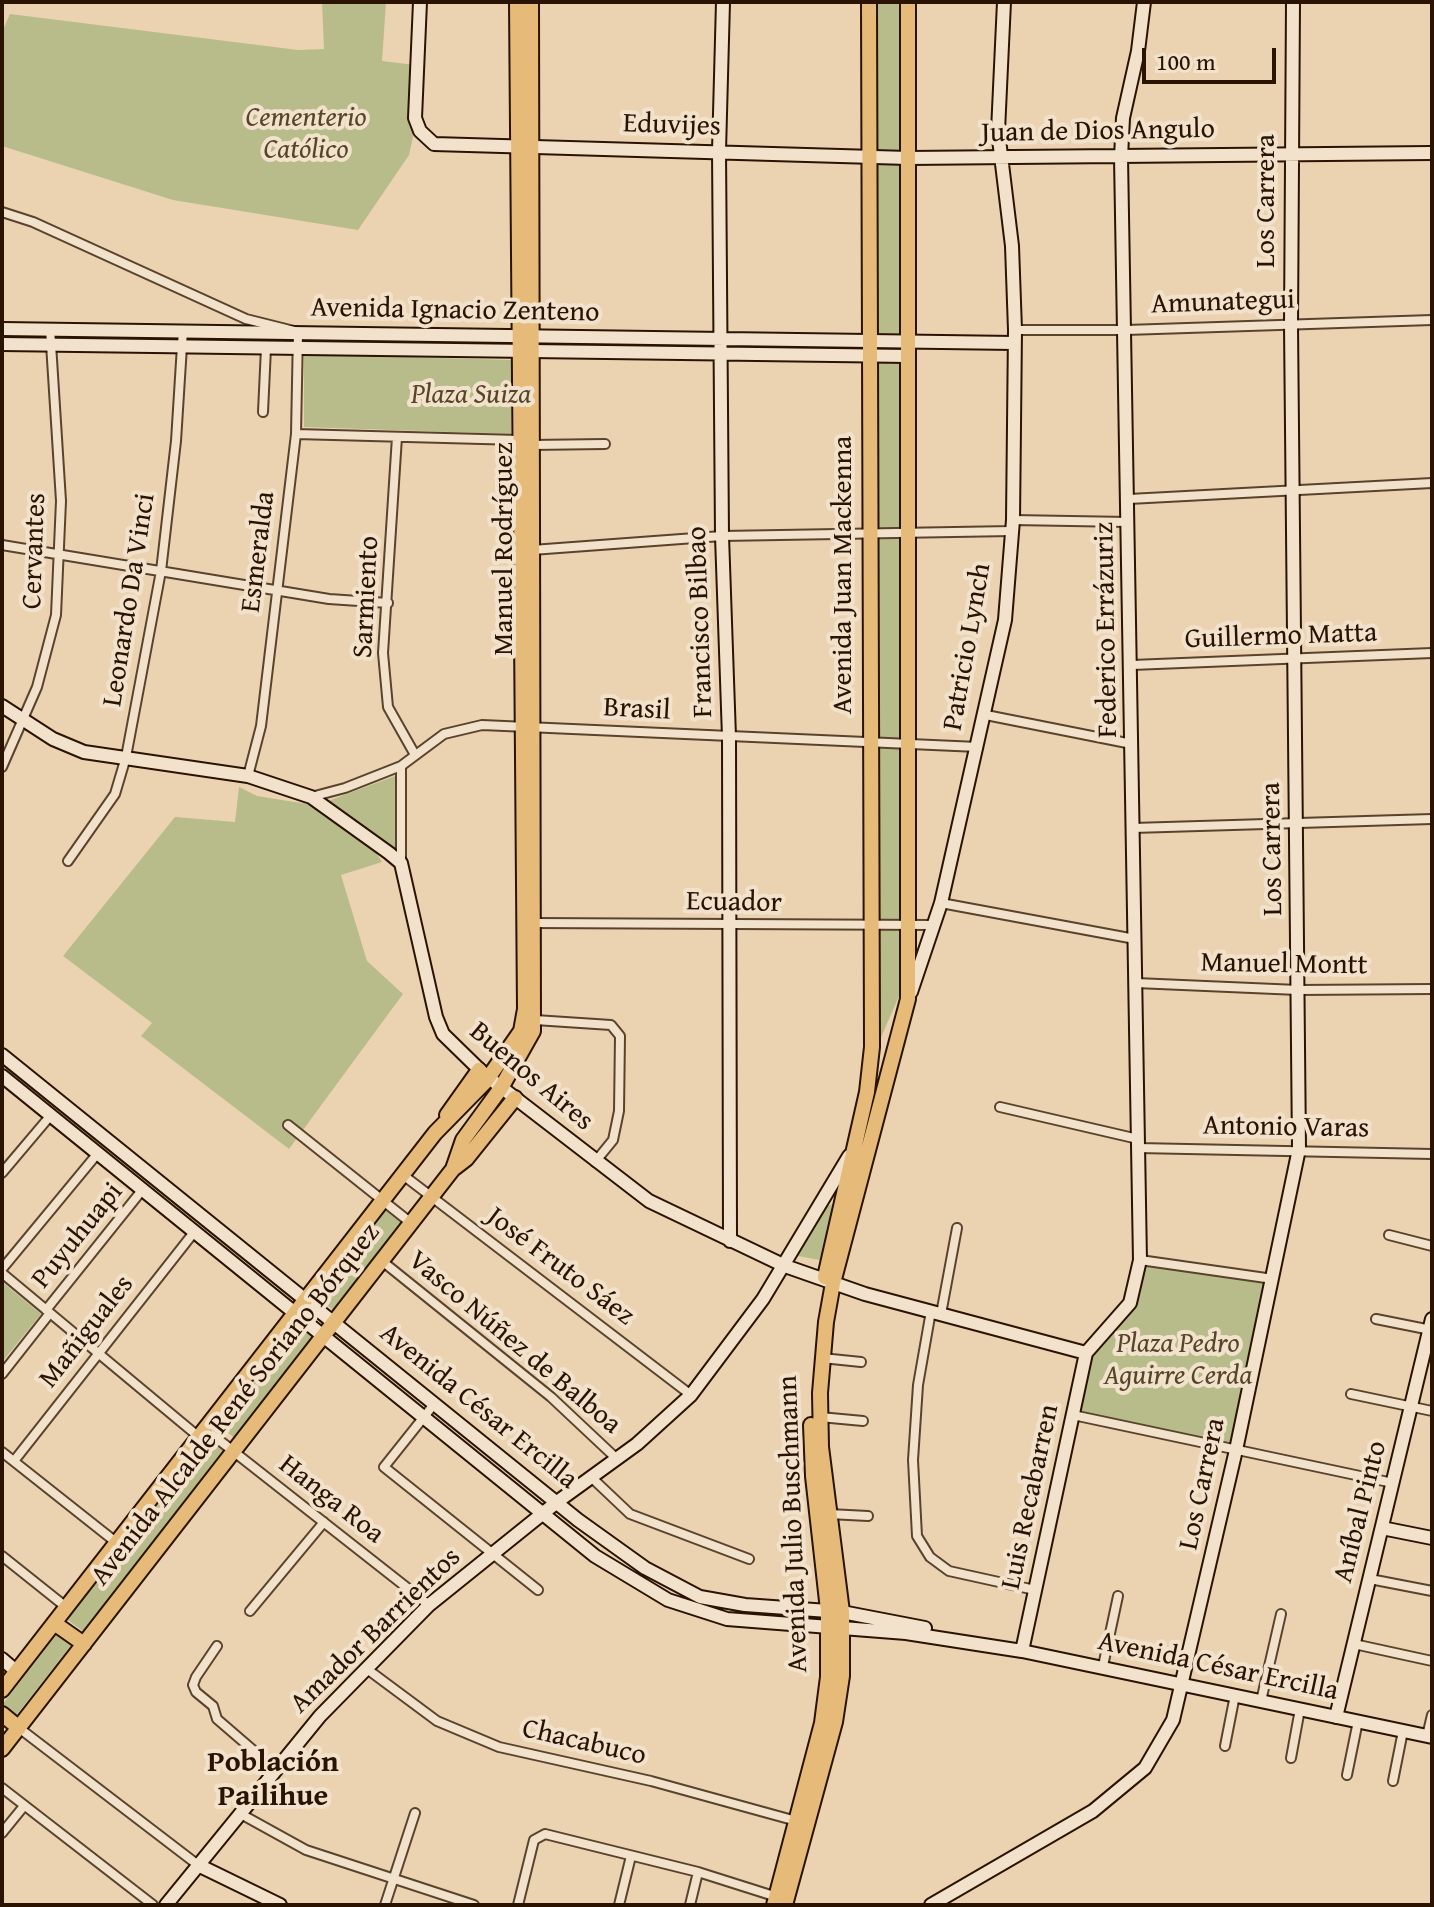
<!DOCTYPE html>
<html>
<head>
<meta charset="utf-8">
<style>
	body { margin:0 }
	#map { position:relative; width:1434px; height:1907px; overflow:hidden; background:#ebd3b1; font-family:"Gentium Book Plus",serif }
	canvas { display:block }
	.frame { position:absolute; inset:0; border:4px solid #2a1300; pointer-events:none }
	.scale { position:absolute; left:1142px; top:48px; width:134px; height:36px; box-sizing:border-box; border:4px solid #2a1300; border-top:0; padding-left:10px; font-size:24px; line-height:28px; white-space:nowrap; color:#2a1300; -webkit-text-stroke:6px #f2e2cc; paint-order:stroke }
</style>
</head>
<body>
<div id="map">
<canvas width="1434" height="1907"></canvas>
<div class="frame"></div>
<div class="scale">100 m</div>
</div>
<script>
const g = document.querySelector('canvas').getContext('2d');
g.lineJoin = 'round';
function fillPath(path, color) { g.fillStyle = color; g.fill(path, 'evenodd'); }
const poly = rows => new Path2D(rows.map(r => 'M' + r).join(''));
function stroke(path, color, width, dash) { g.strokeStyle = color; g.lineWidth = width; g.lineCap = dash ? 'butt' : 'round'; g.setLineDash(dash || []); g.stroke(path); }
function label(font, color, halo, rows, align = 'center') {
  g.font = font + ' "Gentium Book Plus",serif'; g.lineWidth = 8; g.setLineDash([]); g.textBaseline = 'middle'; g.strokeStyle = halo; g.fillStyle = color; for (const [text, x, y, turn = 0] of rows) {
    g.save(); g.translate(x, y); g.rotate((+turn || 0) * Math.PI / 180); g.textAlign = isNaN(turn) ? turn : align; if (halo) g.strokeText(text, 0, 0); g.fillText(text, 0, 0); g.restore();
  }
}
fillPath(poly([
	[322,2,386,2,382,61,415,65,416,123,409,155,358,230,173,200,2,146,2,32,10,14,298,50,324,49],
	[873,2,905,2,906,980,876,1049],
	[304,354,511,360,511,434,304,427],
	[395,776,395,852,328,801],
	[239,787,257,796,307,804,375,851,382,862,341,875,367,961,403,994,289,1149,141,1036,152,1023,63,956,175,817,235,822],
	[832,1204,825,1261,798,1256,823,1208],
	[386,1206,405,1221,336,1312,316,1297],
	[1143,1264,1265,1283,1230,1444,1076,1410,1089,1355,1133,1305],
	[2,1282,41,1314,2,1362],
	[295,1318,316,1335,236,1439,214,1422],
	[205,1436,223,1450,84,1632,65,1618],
	[58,1633,72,1644,14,1718,2,1705]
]), '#b8bc8b');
const street = poly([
	[2,212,33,222,246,319,298,332,296,434,261,726,248,776],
	[1015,330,1126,330,1432,320],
	[263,412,266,348],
	[296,434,519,440],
	[397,437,383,653,388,707,414,753],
	[531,445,605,444],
	[1129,499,1432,483],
	[1013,520,1128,522],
	[2,545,329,599,388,603],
	[532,550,722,536,1012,531],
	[1132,665,1432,653],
	[986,715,1132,744],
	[2,767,37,687,56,615,61,501,50,328],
	[311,797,345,788,401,766,444,734,482,725,978,747],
	[1133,828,1432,819],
	[68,861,115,794,126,757,161,571,176,441,183,330],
	[401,863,401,766],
	[941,903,1135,939],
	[534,923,933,925],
	[1136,983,1298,990,1432,989],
	[535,1020,611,1025,620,1036,619,1111,613,1140,595,1162],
	[1000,1107,1138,1139],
	[288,1125,411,1223],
	[1138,1148,1432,1154],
	[2,1173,51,1115],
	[403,1175,691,1395],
	[1389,1235,1432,1246],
	[1140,1260,1273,1279],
	[382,1261,551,1397,617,1459],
	[2,1269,98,1153],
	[2,1273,199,1437],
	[46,1310,143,1189],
	[931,1311,918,1385,913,1460,917,1536,930,1557,949,1571,1035,1590],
	[941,1314,957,1228],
	[1376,1319,1431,1330],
	[822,1358,861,1362],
	[2,1374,50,1313],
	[1351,1394,1432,1411],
	[435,1403,384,1467,538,1590],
	[1073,1415,1393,1483],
	[820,1417,863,1421],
	[205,1429,429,1605],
	[2,1452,117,1543],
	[14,1461,195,1231],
	[591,1477,630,1514,749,1559],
	[829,1514,868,1516],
	[2,1556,66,1607],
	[1370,1579,1432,1591],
	[250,1611,324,1522],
	[1354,1644,1432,1661],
	[217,1646,196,1677,193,1685,196,1692,213,1706,217,1719,275,1769],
	[1103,1666,1118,1596],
	[367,1669,437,1721,499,1747,651,1781,800,1822],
	[1261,1701,1281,1614],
	[19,1728,198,1865],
	[1427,1736,1432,1715],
	[1225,1746,1235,1695],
	[1291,1758,1300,1709],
	[1347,1775,1358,1721],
	[1393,1781,1403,1731],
	[2,1788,153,1905],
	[239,1813,306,1850,474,1905],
	[2,1833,24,1806],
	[385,1905,415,1813],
	[518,1905,534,1840,545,1834,698,1872,777,1897],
	[619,1905,631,1856],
	[690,1905,698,1872]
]);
const secondary = poly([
	[420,2,415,118,420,131,434,144,908,158,1432,153],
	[723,2,719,151,722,536,729,737,730,1241],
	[2,329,1014,343],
	[2,344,908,356],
	[2,706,53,739,84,752,248,776,311,797,389,853,401,863,436,1017,443,1034,484,1074,649,1201,785,1266,865,1294,1086,1353],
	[911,992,941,903,1005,620,1013,520,1015,330,1012,246,998,131,1004,2],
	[2,1055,578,1520,645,1568,700,1597,745,1605,842,1612,925,1628],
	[2,1076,595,1556,668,1600,727,1619,906,1633,1022,1651,1432,1737],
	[1086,1353,1130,1303,1140,1260,1121,157,1123,118,1138,51,1144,2],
	[1382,1528,1432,1538],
	[1022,1651,1086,1353],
	[2,1659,16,1671],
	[1336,1717,1432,1319],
	[198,1865,280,1905],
	[166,1905,320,1716,429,1605,557,1502,637,1444,691,1395,763,1299,849,1156],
	[931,1905,1093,1811,1145,1768,1173,1720,1236,1450,1299,1149,1291,325,1293,2]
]);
const primary = poly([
	[447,1115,479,1070],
	[453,1169,466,1159,515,1098],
	[825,1277,867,1092,872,1047,869,2],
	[54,1623,84,1644],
	[2,1690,435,1133,486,1081,521,1031,525,1009,517,2],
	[2,1714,19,1728],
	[2,1749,453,1169,463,1140,501,1088,533,1031,531,2],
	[774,1905,822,1723,828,1677,828,1610,813,1476,811,1425],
	[785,1905,835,1722,842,1676,842,1612,821,1447,820,1393,826,1322,833,1283,908,999,908,2]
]);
stroke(street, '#5a432c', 12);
stroke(secondary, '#2a1300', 16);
stroke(primary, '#2a1300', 18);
stroke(street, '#f2e2cc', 8);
stroke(secondary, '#f2e2cc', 12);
stroke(primary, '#e6ba78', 14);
label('italic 28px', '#55462a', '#f2e2cc', [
	["Cementerio",306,119],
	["Católico",306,151],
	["Plaza Suiza",471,396],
	["Plaza Pedro",1178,1345],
	["Aguirre Cerda",1178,1377]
]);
label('28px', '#2a1300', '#f2e2cc', [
	["Eduvijes",672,126,2],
	["Juan de Dios Angulo",1098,132,-1],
	["Los Carrera",1267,201,-90],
	["Amunategui",1223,303,-2],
	["Avenida Ignacio Zenteno",455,311,1],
	["Manuel Rodríguez",505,549,-90],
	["Cervantes",35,551,-88],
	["Esmeralda",259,552,-83],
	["Avenida Juan Mackenna",844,575,-90],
	["Sarmiento",367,597,-87],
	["Leonardo Da Vinci",130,600,-81],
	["Francisco Bilbao",701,622,-92],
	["Federico Errázuriz",1107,630,-91],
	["Guillermo Matta",1281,637,-2],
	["Patricio Lynch",968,647,-80],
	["Brasil",637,710,3],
	["Los Carrera",1273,849,-91],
	["Ecuador",734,903,1],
	["Manuel Montt",1284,965,1],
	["Buenos Aires",531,1077,40],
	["Antonio Varas",1286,1128,1],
	["Puyuhuapi",78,1236,-51],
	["José Fruto Sáez",560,1267,37],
	["Mañiguales",87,1332,-52],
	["Vasco Núñez de Balboa",514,1343,40],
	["Avenida Alcalde René Soriano Bórquez",236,1405,-52],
	["Avenida César Ercilla",478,1407,39],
	["Los Carrera",1203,1484,-78],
	["Luis Recabarren",1031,1497,-78],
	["Hanga Roa",331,1500,38],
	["Aníbal Pinto",1361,1512,-76],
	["Avenida Julio Buschmann",794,1524,-92],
	["Amador Barrientos",376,1631,-44],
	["Avenida César Ercilla",1218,1667,12],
	["Chacabuco",584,1743,13]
]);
label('bold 30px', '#2a1300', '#f2e2cc', [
	["Población",273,1763],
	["Pailihue",273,1797]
]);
</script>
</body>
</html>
